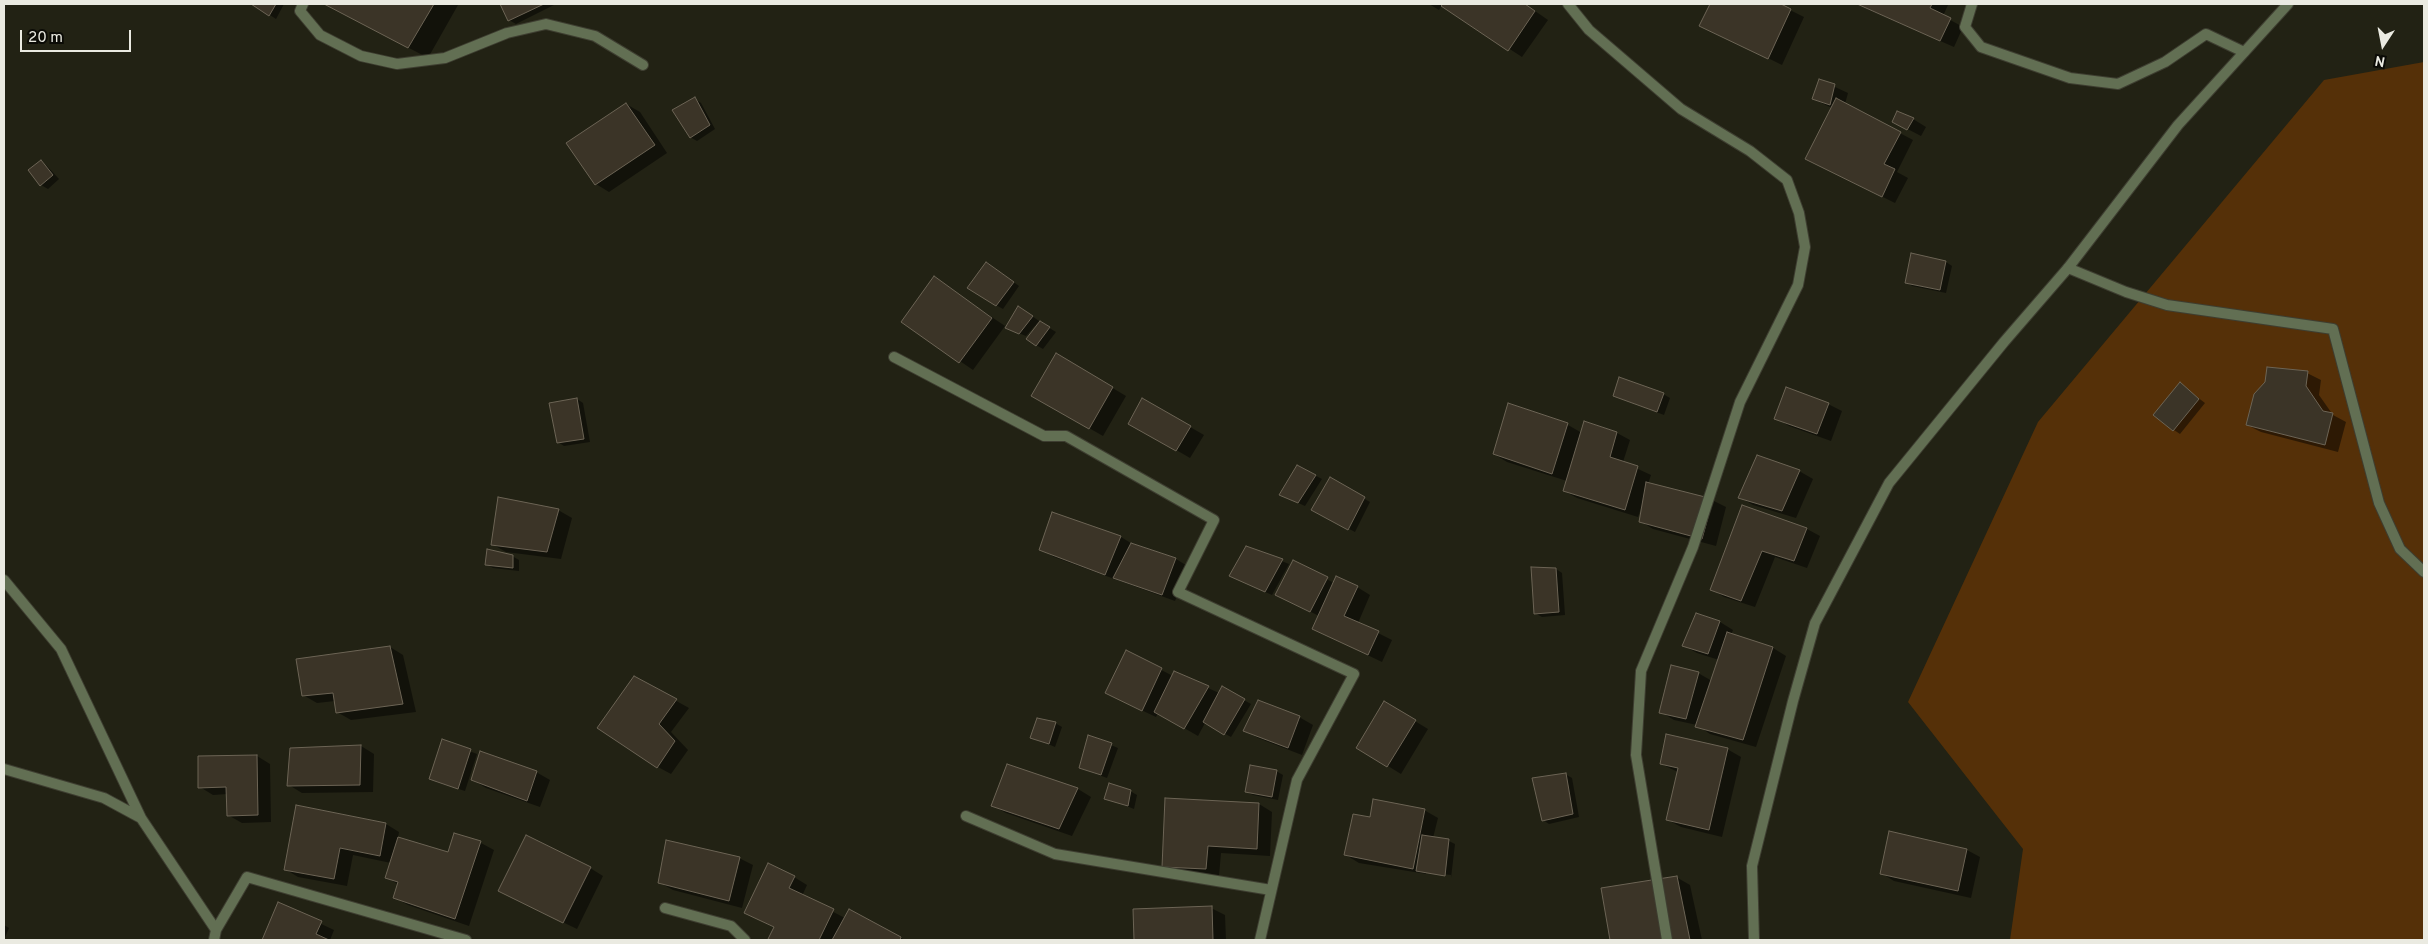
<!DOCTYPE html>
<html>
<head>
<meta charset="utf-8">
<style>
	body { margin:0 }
	#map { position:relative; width:2428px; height:944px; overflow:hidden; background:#222214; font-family:Overpass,sans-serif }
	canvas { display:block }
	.frame { position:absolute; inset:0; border:5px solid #eaeae1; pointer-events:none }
	.north { position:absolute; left:2358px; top:20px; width:50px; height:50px; -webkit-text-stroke:4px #0b0b06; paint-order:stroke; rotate:191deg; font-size:14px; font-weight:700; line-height:20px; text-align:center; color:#eaeae1 }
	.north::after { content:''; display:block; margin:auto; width:18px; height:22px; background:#eaeae1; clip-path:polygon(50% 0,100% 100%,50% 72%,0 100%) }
	.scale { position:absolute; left:20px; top:30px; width:111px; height:22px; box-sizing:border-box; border:2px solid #eaeae1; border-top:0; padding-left:6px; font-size:15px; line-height:18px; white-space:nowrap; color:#eaeae1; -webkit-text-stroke:4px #0b0b06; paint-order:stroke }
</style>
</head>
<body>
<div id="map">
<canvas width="2428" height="944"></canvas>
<div class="frame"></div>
<div class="north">N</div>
<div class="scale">20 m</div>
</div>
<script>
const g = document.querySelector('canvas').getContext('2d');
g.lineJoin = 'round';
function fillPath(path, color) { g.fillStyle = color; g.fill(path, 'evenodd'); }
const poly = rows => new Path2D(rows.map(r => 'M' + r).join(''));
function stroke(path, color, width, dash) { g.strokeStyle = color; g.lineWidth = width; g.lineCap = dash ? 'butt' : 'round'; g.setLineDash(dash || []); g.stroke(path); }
fillPath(poly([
	[2424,62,2424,940,2010,940,2023,849,1908,702,2038,422,2324,80]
]), '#553008');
fillPath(poly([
	[253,4,284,4,276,19],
	[326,4,455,4,458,5,428,58],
	[501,4,553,4,554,5,516,24,509,20],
	[1429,4,1525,4,1548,20,1522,57,1442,5,1439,10],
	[1711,4,1778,4,1804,17,1782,65,1701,25],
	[1856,4,1945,4,1948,5,1943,16,1963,27,1954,47],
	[1820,80,1848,93,1845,104,1913,140,1897,172,1908,178,1895,203,1820,166,1832,108,1813,99],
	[695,99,701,103,715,129,697,141,690,137],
	[626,104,640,112,667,153,609,192,596,184],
	[1913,119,1926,127,1921,136,1894,122],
	[41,162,47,166,59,179,48,189,41,185,30,171],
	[1912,255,1946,262,1952,266,1946,293,1912,286,1906,282],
	[993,267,1019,286,1003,309,996,305],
	[934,278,1005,326,973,370,903,322],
	[1025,311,1039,321,1026,336,1006,328],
	[1041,323,1056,332,1043,349,1036,345],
	[1057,355,1126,396,1103,436,1033,396],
	[2307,373,2321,380,2319,395,2333,415,2346,422,2338,452,2261,432,2247,425],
	[2180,384,2205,403,2180,434,2174,430],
	[1663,394,1670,398,1664,415,1614,396],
	[577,399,583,403,590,442,564,446,558,442],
	[1143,400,1204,435,1190,458,1130,423],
	[1828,404,1842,411,1831,441,1789,426,1776,418],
	[1509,405,1568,425,1582,433,1617,433,1630,440,1623,462,1651,475,1648,484,1712,500,1726,507,1716,546,1653,529,1640,521,1642,509,1641,508,1638,517,1577,498,1564,491,1567,481,1507,462,1494,454],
	[1297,466,1322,479,1305,506,1287,498],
	[1799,471,1813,479,1796,518,1753,505,1740,497],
	[1330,479,1370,502,1355,532,1313,510],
	[1743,507,1807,529,1820,536,1807,568,1775,557,1755,607,1724,597,1711,589],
	[558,510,572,518,561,559,506,552,492,544],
	[1052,513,1121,537,1134,545,1176,559,1189,567,1175,601,1054,557,1040,549],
	[1246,547,1289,564,1272,595,1237,579],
	[512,556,519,560,519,571,493,568,486,564],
	[1294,562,1334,583,1357,587,1370,595,1358,623,1392,640,1382,662,1313,629,1319,616,1283,598],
	[1556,569,1562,573,1565,615,1542,617,1535,613],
	[1696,614,1720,622,1733,630,1731,635,1773,648,1786,656,1756,747,1710,734,1697,725,1674,720,1661,712,1698,673,1712,681,1719,660,1697,653,1684,646],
	[390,647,403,655,416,712,351,720,337,712,335,701,317,703,303,695],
	[1126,652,1173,676,1175,673,1219,693,1222,688,1251,704,1231,737,1205,723,1198,736,1158,713,1156,717,1120,700],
	[635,678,689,708,671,732,688,750,671,774,658,767],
	[1258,702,1299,717,1313,725,1302,755,1258,738,1245,731],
	[1385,703,1428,729,1401,774,1388,766],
	[1055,723,1062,727,1055,747,1032,737],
	[1089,736,1118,748,1107,778,1080,768],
	[443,741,477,754,465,791,437,782],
	[361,746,374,754,373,792,302,793,289,785],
	[1727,749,1741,757,1722,837,1681,827,1668,820,1678,772,1661,764],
	[257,756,270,764,271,822,242,823,228,815,228,794,213,795,200,787],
	[1008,766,1078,789,1091,797,1072,836,1006,813,993,806],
	[1276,771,1283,775,1278,800,1253,795,1246,792],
	[536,772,550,780,540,807,486,788,473,780],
	[1565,774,1572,778,1579,817,1549,824,1543,820],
	[1130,791,1137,795,1134,809,1106,798],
	[1166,799,1259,804,1272,812,1270,856,1221,853,1219,876,1176,874,1163,866],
	[1424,810,1438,818,1433,838,1449,841,1455,844,1451,878,1359,863,1346,855,1371,819],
	[1426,872,1451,875,1451,878,1426,874],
	[386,824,399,832,398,838,448,854,455,835,481,843,494,850,469,926,408,905,395,898,399,885,386,877,391,863,353,855,347,886,298,877,285,869],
	[1890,833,1967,850,1980,857,1971,898,1894,881,1881,873],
	[739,858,753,865,742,908,673,890,660,883],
	[590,868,603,876,577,929,513,898],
	[794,877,807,885,802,896,845,918,849,911,905,940,774,940,770,938,775,928,745,913],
	[1676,877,1690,885,1702,940,1611,940,1602,889],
	[279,904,334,930,330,940,263,940],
	[1211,908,1225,915,1226,940,1135,940,1134,910],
	[4,925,9,928,4,940]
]), '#0007');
const building = poly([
	[251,4,276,4,269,16,251,4],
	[324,4,434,4,408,48,324,4],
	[500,4,544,4,508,21,500,4],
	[1443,4,1525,4,1535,11,1508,51,1441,6,1443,4],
	[1710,4,1781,4,1791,9,1768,59,1699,26,1710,4],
	[1857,4,1932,4,1930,8,1951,18,1940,41,1857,4],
	[1819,79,1835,84,1830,105,1812,99,1819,79],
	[695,97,710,125,690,138,672,110,695,97],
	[1836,98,1901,132,1884,164,1895,169,1882,197,1805,159,1836,98],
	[626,103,655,145,595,185,566,143,626,103],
	[1897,111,1914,118,1907,130,1892,122,1897,111],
	[41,160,53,175,40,186,28,170,41,160],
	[1911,253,1946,261,1940,290,1905,283,1911,253],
	[986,262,1014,282,996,306,967,288,986,262],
	[934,276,992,318,959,363,901,322,934,276],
	[1018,306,1033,316,1019,334,1005,328,1018,306],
	[1040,321,1050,327,1036,346,1026,339,1040,321],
	[1056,353,1113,387,1089,429,1031,396,1056,353],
	[2267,367,2308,371,2306,386,2323,411,2333,413,2325,445,2246,425,2254,394,2265,382,2267,367],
	[1619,377,1664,393,1657,412,1613,396,1619,377],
	[2180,382,2199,399,2173,431,2153,415,2180,382],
	[1786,387,1829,403,1817,434,1774,419,1786,387],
	[577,398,584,439,557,443,549,403,577,398],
	[1142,398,1191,426,1176,451,1128,424,1142,398],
	[1508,403,1568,423,1552,474,1493,454,1508,403],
	[1584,421,1617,432,1610,457,1638,466,1625,510,1563,491,1584,421],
	[1757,455,1800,470,1782,511,1738,498,1757,455],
	[1297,465,1316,475,1298,503,1279,495,1297,465],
	[1330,477,1365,497,1348,530,1311,510,1330,477],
	[1646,482,1713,499,1702,539,1639,522,1646,482],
	[498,497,559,509,547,552,491,545,498,497],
	[1742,505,1807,528,1794,561,1762,551,1741,601,1710,590,1742,505],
	[1052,512,1121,536,1105,575,1039,550,1052,512],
	[1131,543,1176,558,1162,595,1113,578,1131,543],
	[1246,546,1283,559,1265,592,1229,576,1246,546],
	[487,549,513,555,513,568,485,565,487,549],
	[1293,560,1328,577,1310,612,1275,595,1293,560],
	[1531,567,1556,568,1559,612,1534,614,1531,567],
	[1336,576,1358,586,1344,616,1379,631,1368,655,1312,629,1336,576],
	[1696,613,1720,621,1708,654,1682,646,1696,613],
	[1727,632,1773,647,1743,740,1695,727,1727,632],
	[390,646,403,704,336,713,333,693,302,696,296,659,390,646],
	[1126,650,1162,668,1142,711,1105,693,1126,650],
	[1671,665,1699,672,1686,719,1659,713,1671,665],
	[1174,671,1209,686,1184,729,1154,712,1174,671],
	[634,676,677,699,659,724,675,741,657,768,597,728,634,676],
	[1222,686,1245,699,1224,735,1203,722,1222,686],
	[1258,700,1300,716,1288,748,1243,731,1258,700],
	[1384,701,1416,720,1387,767,1356,748,1384,701],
	[1037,718,1056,722,1049,744,1030,738,1037,718],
	[1666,734,1728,748,1709,830,1666,820,1678,768,1660,764,1666,734],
	[1088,735,1112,743,1101,775,1079,768,1088,735],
	[442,739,471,749,458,789,429,779,442,739],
	[361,745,360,785,287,786,290,748,361,745],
	[480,751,537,771,527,801,471,780,480,751],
	[257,755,258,815,227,816,226,787,198,788,198,756,257,755],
	[1007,764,1078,788,1059,829,991,806,1007,764],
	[1250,765,1277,770,1272,797,1245,792,1250,765],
	[1566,773,1573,814,1542,821,1532,778,1566,773],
	[1109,783,1131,790,1128,806,1104,799,1109,783],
	[1165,798,1259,803,1257,849,1208,846,1206,869,1162,867,1165,798],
	[1373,799,1425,809,1413,869,1344,855,1353,814,1370,817,1373,799],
	[296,805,386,823,380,856,340,848,334,879,284,870,296,805],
	[1889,831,1967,849,1958,891,1880,874,1889,831],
	[454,833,481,841,455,919,393,898,398,882,385,878,398,837,448,852,454,833],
	[526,835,591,867,563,923,498,891,526,835],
	[1422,835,1449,839,1445,876,1416,871,1422,835],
	[666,840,740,857,729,901,658,883,666,840],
	[768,863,795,876,789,888,834,909,819,940,772,940,768,939,774,927,744,913,768,863],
	[1677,876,1690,940,1610,940,1601,888,1677,876],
	[278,902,322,921,316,934,329,940,262,940,278,902],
	[1212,906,1213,940,1134,940,1133,909,1212,906],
	[849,909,901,937,900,940,832,940,849,909]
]);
fillPath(building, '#3b3427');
stroke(building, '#6c6455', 1);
const minor = poly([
	[303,4,300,11,320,35,361,56,397,64,445,58,507,33,546,24,595,36,643,65],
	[1568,4,1589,30,1681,109,1750,151,1787,180,1799,213,1805,247,1798,285,1740,402,1693,547,1641,671,1636,755,1667,940],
	[1972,4,1965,27,1981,47,2070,78,2118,84,2165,62,2206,34,2244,52],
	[2068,268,2126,292,2167,305,2333,329,2379,503,2400,549,2424,572],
	[894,357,1044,436,1066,436,1214,520,1178,592,1354,674,1297,780,1260,940],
	[4,580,61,649,141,818],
	[4,769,104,798,141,818,216,930],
	[966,816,1055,854,1271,890],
	[665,908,731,926,745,940],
	[214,940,216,930,247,877,466,940]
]);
const tertiary = poly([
	[1754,940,1752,866,1793,701,1815,623,1889,483,2004,342,2068,268,2178,125,2288,4]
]);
stroke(minor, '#3e3e31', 12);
stroke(tertiary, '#3e3e31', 12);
stroke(minor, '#626f53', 10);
stroke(tertiary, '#626f53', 10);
</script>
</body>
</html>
